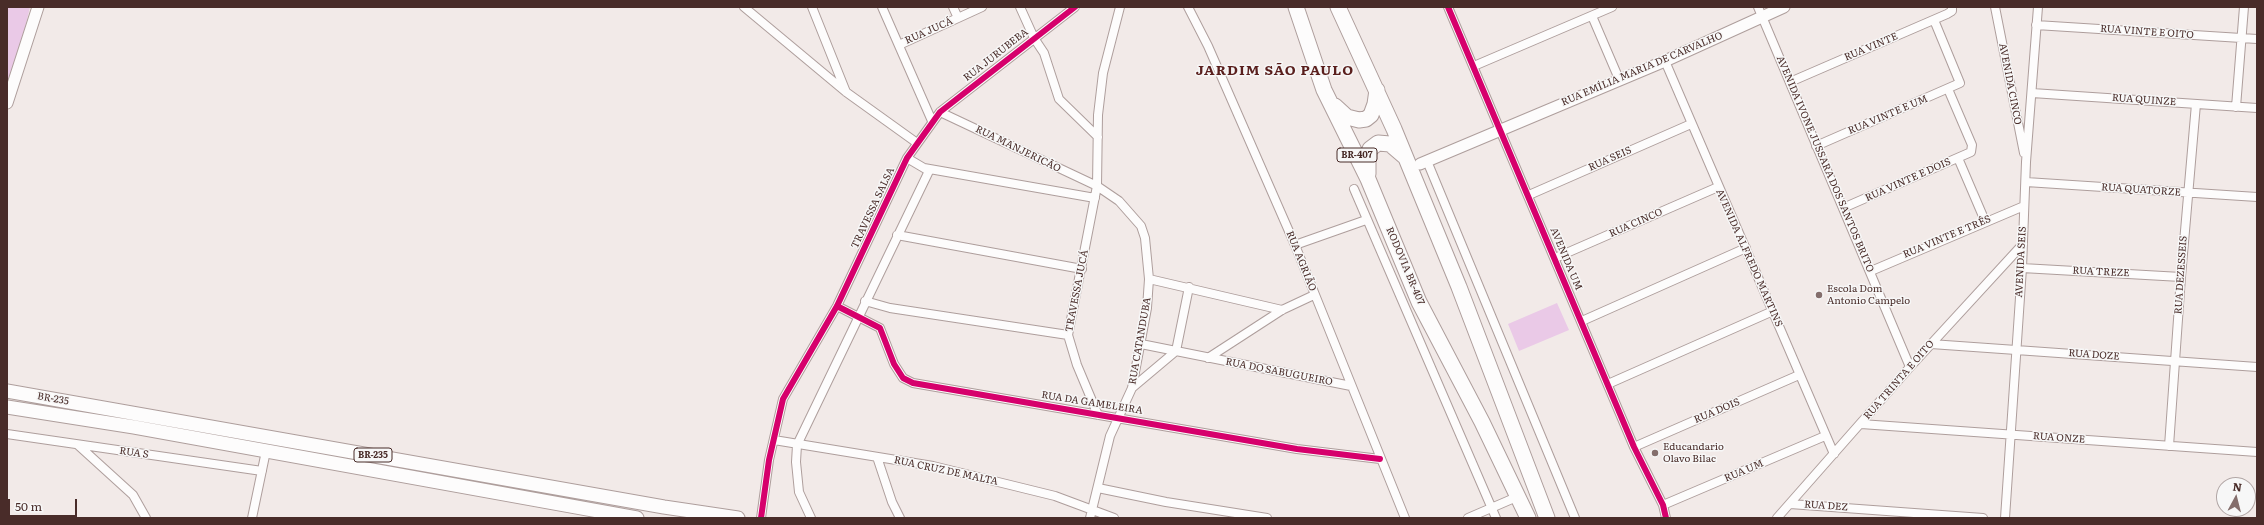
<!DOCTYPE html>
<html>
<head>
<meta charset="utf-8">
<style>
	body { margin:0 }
	#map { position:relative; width:2264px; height:525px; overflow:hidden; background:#f2eae8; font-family:Literata,serif }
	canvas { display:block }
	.frame { position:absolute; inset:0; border:8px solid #492c29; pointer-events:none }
	.north { position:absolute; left:2216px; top:477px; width:40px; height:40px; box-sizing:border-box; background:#f7f7f7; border:1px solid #b1a6a5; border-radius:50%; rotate:7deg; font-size:11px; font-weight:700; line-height:16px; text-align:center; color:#492c29 }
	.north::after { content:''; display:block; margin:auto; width:14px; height:18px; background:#846e6c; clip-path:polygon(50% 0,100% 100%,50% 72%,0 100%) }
	.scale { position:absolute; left:8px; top:499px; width:69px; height:18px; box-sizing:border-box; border:2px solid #492c29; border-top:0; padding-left:5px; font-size:12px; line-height:14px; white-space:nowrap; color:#492c29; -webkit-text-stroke:3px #f7f7f7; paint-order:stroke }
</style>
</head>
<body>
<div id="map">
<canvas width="2264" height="525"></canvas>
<div class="frame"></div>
<div class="north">N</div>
<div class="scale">50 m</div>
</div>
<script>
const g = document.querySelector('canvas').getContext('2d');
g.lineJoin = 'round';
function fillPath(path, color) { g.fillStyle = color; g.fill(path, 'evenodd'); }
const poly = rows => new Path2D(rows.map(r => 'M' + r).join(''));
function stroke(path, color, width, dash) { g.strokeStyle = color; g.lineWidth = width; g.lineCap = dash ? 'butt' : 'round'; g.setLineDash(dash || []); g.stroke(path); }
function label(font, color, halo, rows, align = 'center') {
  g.font = font + ' Literata,serif'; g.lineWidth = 3; g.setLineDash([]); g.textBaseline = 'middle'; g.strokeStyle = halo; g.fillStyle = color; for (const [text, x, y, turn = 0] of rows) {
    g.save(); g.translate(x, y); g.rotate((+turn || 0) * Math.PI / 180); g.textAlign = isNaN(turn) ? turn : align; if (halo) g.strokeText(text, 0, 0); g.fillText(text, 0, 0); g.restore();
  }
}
fillPath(poly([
	[7,7,30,7,7,104],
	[1557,303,1569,330,1519,351,1508,324]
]), '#eac9e7');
const street = poly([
	[744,7,846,92,917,143],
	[812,7,846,92],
	[882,7,932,121],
	[953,7,958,18],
	[1020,7,1034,38,1044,53,1059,99,1098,137],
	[1188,7,1208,46,1295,245,1405,518],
	[1448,7,1634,447,1663,505,1666,518],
	[1758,7,1910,367],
	[1995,7,2024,153],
	[1592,16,1619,79],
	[2036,25,2257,39],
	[899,45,982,7],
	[1665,61,1834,454],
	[1474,66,1612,7],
	[1790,82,1947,14,1952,11,1952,7],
	[2032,93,2257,108],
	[2236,107,2244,7],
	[940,112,1097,186,1119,201,1141,226,1145,238,1149,279,1147,308,1132,388,1110,436,1090,518],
	[1816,146,1960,83,1934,20],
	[1958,158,1985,221],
	[1427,161,1575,518],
	[924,168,1095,198],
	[2026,182,2257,197],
	[1354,189,1496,518],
	[1529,195,1691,124],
	[1843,208,1971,152,1972,145,1948,89],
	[897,235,1082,269],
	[1295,245,1366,220],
	[1555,258,1718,187],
	[2022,268,2181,277],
	[1871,271,2024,206],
	[1149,279,1282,310],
	[865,301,890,308,1068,335],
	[837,306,880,328,894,364,903,378,913,383,1297,449,1380,459],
	[1582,321,1746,248],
	[1141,344,1351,386],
	[1931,344,2257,367],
	[1176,351,1189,287],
	[1208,358,1282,310,1314,295],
	[1608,384,1773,311],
	[1132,388,1176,351],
	[1098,415,1077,365,1068,335,1097,186,1098,115,1103,73,1120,7],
	[1861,424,2257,452],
	[7,434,262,471],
	[774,440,933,466,1055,496,1114,518],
	[78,445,133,495,146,518],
	[2169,446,2181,277,2196,104],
	[1634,447,1799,375],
	[877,457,892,502,900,518],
	[1098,488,1166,502,1267,518],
	[1790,504,1983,518],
	[1663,505,1825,436],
	[252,518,266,451],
	[761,518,769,460,783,399,837,306,907,158,940,112,1075,7],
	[811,518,799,492,796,462,797,445,929,171,907,158],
	[1468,518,1519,496],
	[1777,518,1910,367,2023,244],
	[2005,518,2022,268,2026,162,2038,7]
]);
const secondary = poly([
	[7,103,38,7],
	[1420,164,1665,61,1784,7]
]);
const primary = poly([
	[7,391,664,507,738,518],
	[7,407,134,427,637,518]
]);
const highway = poly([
	[1296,7,1324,90,1368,179,1419,302,1482,422,1528,518],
	[1338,7,1394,129,1459,287,1547,518],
	[1335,106,1347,117,1359,120,1366,119,1371,115,1375,104,1377,90],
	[1368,174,1368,156,1370,149,1378,143,1390,144,1404,156]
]);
stroke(street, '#ae9e9c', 10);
stroke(secondary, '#ae9e9c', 13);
stroke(primary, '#ae9e9c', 15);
stroke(highway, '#ae9e9c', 17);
stroke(street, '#fdfcfc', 8);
stroke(secondary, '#fdfcfc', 11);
stroke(primary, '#fdfcfc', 13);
stroke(highway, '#fdfcfc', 15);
stroke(poly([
	[1448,7,1634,447,1663,505,1666,518],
	[837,306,880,328,894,364,903,378,913,383,1297,449,1380,459],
	[761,518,769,460,783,399,837,306,907,158,940,112,1075,7]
]), '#d6006c', 6);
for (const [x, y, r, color] of [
	[1819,295,4,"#846e6c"],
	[1655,453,4,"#846e6c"]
]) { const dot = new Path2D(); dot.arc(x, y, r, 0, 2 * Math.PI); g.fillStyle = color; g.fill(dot); stroke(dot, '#f7f7f7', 1.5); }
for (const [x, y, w] of [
	[1357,155,40],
	[373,455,38]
]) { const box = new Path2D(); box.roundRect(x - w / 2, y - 7, w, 14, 3); g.fillStyle = '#f7f7f7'; g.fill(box); stroke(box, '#492c29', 1); }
label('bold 9px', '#492c29', null, [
	["BR-407",1357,155],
	["BR-235",373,455]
]);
label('10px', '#492c29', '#f7f7f7', [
	["RUA JUCÁ",929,31,-24],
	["RUA VINTE E OITO",2147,32,4],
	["RUA VINTE",1871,47,-23],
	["RUA JURUBEBA",996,55,-38],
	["RUA EMÍLIA MARIA DE CARVALHO",1642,69,-23],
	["AVENIDA CINCO",2010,84,79],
	["RUA QUINZE",2144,100,4],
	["RUA VINTE E UM",1888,115,-23],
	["RUA MANJERICÃO",1018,149,26],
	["RUA SEIS",1610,159,-24],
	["AVENIDA IVONE JUSSARA DOS SANTOS BRITO",1825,164,67],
	["RUA VINTE E DOIS",1908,180,-24],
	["RUA QUATORZE",2141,190,4],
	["TRAVESSA SALSA",873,208,-65],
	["RUA CINCO",1636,223,-24],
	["RUA VINTE E TRÊS",1947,237,-23],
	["AVENIDA ALFREDO MARTINS",1749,258,66],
	["AVENIDA UM",1566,259,67],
	["RUA AGRIÃO",1301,261,68],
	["AVENIDA SEIS",2021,262,-87],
	["RODOVIA BR-407",1405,266,67],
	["RUA TREZE",2101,272,3],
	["RUA DEZESSEIS",2181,275,-86],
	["TRAVESSA JUCÁ",1077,291,-79],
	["RUA CATANDUBA",1140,341,-80],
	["RUA DOZE",2094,355,4],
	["RUA DO SABUGUEIRO",1279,372,11],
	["RUA TRINTA E OITO",1899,380,-49],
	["BR-235",53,399,10],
	["RUA DA GAMELEIRA",1092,403,9],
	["RUA DOIS",1717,411,-23],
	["RUA ONZE",2059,438,4],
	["RUA S",134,453,8],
	["RUA CRUZ DE MALTA",946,471,12],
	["RUA UM",1744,471,-23],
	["RUA DEZ",1826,506,4]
]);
label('10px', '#492c29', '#f7f7f7', [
	["Escola Dom",1827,289],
	["Antonio Campelo",1827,301],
	["Educandario",1663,447],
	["Olavo Bilac",1663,459]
], 'left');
g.letterSpacing = '1px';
label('bold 14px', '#5a1f1d', '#f7f7f7', [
	["JARDIM SÃO PAULO",1275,71]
]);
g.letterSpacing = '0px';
</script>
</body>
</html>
